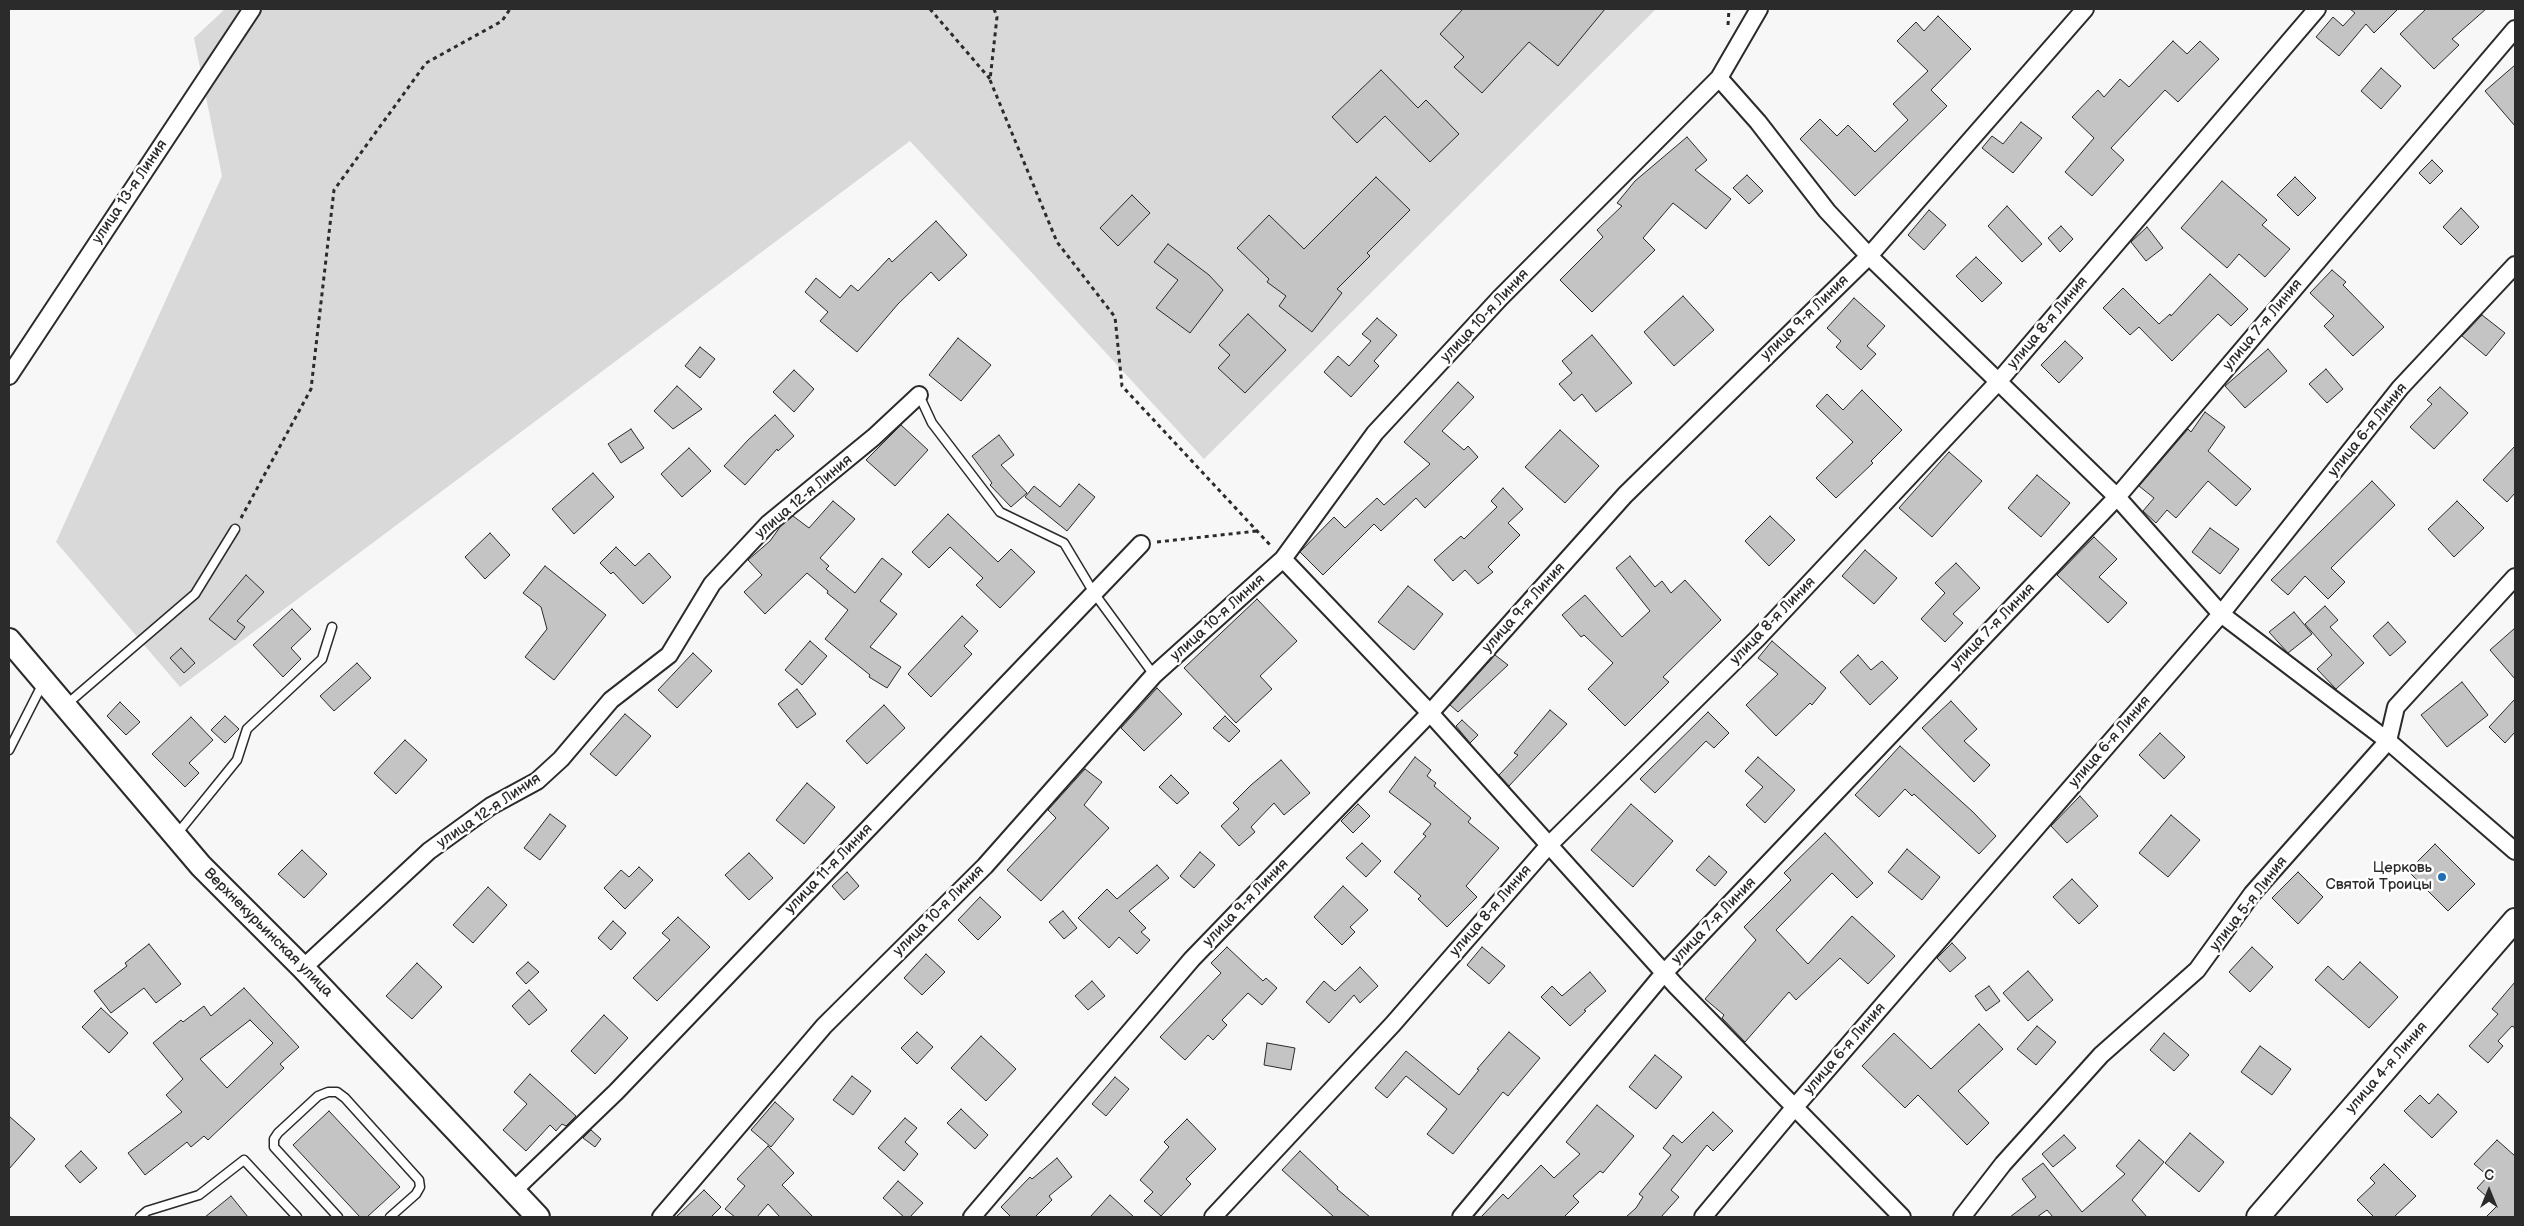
<!DOCTYPE html>
<html>
<head>
<meta charset="utf-8">
<style>
	body { margin:0 }
	#map { position:relative; width:2524px; height:1226px; overflow:hidden; background:#f7f7f7; font-family:"Balsamiq Sans",sans-serif }
	canvas { display:block }
	.frame { position:absolute; inset:0; border:10px solid #2b2b2b; pointer-events:none }
	.north { position:absolute; left:2464px; top:1166px; width:50px; height:50px; -webkit-text-stroke:4px #fff; paint-order:stroke; rotate:0deg; font-size:14px; font-weight:700; line-height:20px; text-align:center; color:#2b2b2b }
	.north::after { content:''; display:block; margin:auto; width:18px; height:22px; background:#2b2b2b; clip-path:polygon(50% 0,100% 100%,50% 72%,0 100%) }
</style>
</head>
<body>
<div id="map">
<canvas width="2524" height="1226"></canvas>
<div class="frame"></div>
<div class="north">С</div>
</div>
<script>
const g = document.querySelector('canvas').getContext('2d');
g.lineJoin = 'round';
function fillPath(path, color) { g.fillStyle = color; g.fill(path, 'evenodd'); }
const poly = rows => new Path2D(rows.map(r => 'M' + r).join(''));
function stroke(path, color, width, dash) { g.strokeStyle = color; g.lineWidth = width; g.lineCap = dash ? 'butt' : 'round'; g.setLineDash(dash || []); g.stroke(path); }
function label(font, color, halo, rows, align = 'center') {
  g.font = font + ' "Balsamiq Sans",sans-serif'; g.lineWidth = 5; g.setLineDash([]); g.textBaseline = 'middle'; g.strokeStyle = halo; g.fillStyle = color; for (const [text, x, y, turn = 0] of rows) {
    g.save(); g.translate(x, y); g.rotate((+turn || 0) * Math.PI / 180); g.textAlign = isNaN(turn) ? turn : align; if (halo) g.strokeText(text, 0, 0); g.fillText(text, 0, 0); g.restore();
  }
}
fillPath(poly([
	[225,9,1656,9,1204,459,910,141,180,687,56,542,222,176,194,38]
]), '#d9d9d9');
const building = poly([
	[1463,9,1605,9,1558,66,1529,42,1482,93,1454,67,1464,57,1440,34,1463,9],
	[2350,9,2398,9,2374,33,2366,24,2339,56,2316,37,2333,17,2343,26,2355,13,2350,9],
	[2426,9,2486,9,2452,39,2459,45,2434,69,2400,34,2426,9],
	[1938,16,1971,49,1931,90,1947,106,1855,196,1800,139,1820,119,1837,136,1848,125,1875,152,1908,120,1893,104,1928,71,1897,41,1916,22,1924,31,1938,16],
	[2173,41,2187,54,2200,41,2219,59,2178,102,2165,90,2111,148,2124,160,2092,196,2065,172,2094,138,2072,117,2098,90,2104,97,2120,79,2129,87,2173,41],
	[2515,65,2515,126,2485,91,2515,65],
	[2381,68,2401,86,2381,109,2361,91,2381,68],
	[1381,70,1418,108,1426,100,1459,134,1430,162,1385,116,1357,143,1332,117,1381,70],
	[2021,122,2042,138,2013,173,1982,148,1992,136,2003,144,2021,122],
	[1687,137,1707,160,1695,170,1731,199,1706,229,1673,203,1643,238,1655,250,1592,312,1560,280,1603,237,1597,230,1622,206,1617,203,1635,181,1687,137],
	[2432,160,2443,171,2430,184,2419,173,2432,160],
	[1747,175,1763,191,1749,204,1733,188,1747,175],
	[1376,177,1410,210,1367,253,1370,256,1337,289,1342,293,1312,332,1279,306,1286,296,1267,282,1269,279,1237,248,1269,215,1304,249,1376,177],
	[2295,177,2316,198,2298,216,2277,195,2295,177],
	[2222,181,2267,220,2262,225,2290,249,2265,277,2239,254,2227,268,2181,228,2222,181],
	[1132,195,1150,213,1118,246,1100,228,1132,195],
	[2007,206,2042,244,2022,262,1988,226,2007,206],
	[2461,208,2479,227,2461,245,2443,227,2461,208],
	[1929,210,1946,225,1924,250,1908,235,1929,210],
	[936,221,967,255,939,281,931,272,898,304,857,352,820,321,828,312,805,292,816,278,840,298,851,285,858,291,889,258,892,262,936,221],
	[2061,226,2073,239,2060,252,2048,238,2061,226],
	[2147,227,2163,248,2146,261,2131,242,2147,227],
	[1168,244,1209,275,1223,290,1190,333,1156,308,1178,280,1154,262,1168,244],
	[1976,257,2002,283,1982,302,1956,276,1976,257],
	[2332,270,2346,282,2343,285,2384,327,2353,356,2324,326,2334,316,2310,293,2332,270],
	[2210,274,2248,309,2231,326,2218,314,2172,361,2139,327,2130,335,2103,308,2123,288,2159,324,2170,314,2171,316,2210,274],
	[1683,296,1714,330,1674,366,1644,332,1683,296],
	[1854,298,1885,326,1867,346,1876,354,1861,370,1836,347,1841,341,1827,328,1854,298],
	[1248,314,1286,350,1245,393,1218,368,1230,355,1219,345,1248,314],
	[2482,315,2505,333,2486,356,2462,336,2482,315],
	[1377,318,1397,335,1374,361,1379,366,1351,397,1324,372,1338,356,1349,366,1371,341,1362,334,1377,318],
	[1592,335,1632,383,1596,412,1582,394,1574,401,1559,384,1572,373,1562,361,1592,335],
	[958,338,991,365,961,401,929,375,958,338],
	[2065,341,2083,358,2059,383,2041,365,2065,341],
	[700,347,715,359,700,378,685,366,700,347],
	[2268,349,2287,371,2245,408,2225,386,2268,349],
	[2326,369,2343,389,2327,403,2309,384,2326,369],
	[794,370,814,389,794,412,773,392,794,370],
	[1458,382,1474,397,1442,431,1464,450,1468,446,1478,457,1425,508,1416,498,1381,531,1374,524,1323,575,1300,552,1334,517,1345,528,1377,498,1384,505,1430,464,1404,442,1458,382],
	[677,386,702,409,673,429,654,411,677,386],
	[2440,387,2468,413,2434,449,2410,427,2432,404,2427,400,2440,387],
	[1862,390,1902,430,1871,461,1873,463,1836,498,1816,478,1853,442,1816,406,1827,394,1843,410,1862,390],
	[2205,412,2225,427,2208,451,2251,489,2236,506,2208,481,2176,518,2167,510,2156,523,2143,511,2154,498,2139,486,2188,429,2191,432,2205,412],
	[775,415,794,436,778,451,777,449,745,485,724,466,748,440,775,415],
	[901,425,928,450,895,486,866,460,901,425],
	[631,429,644,448,621,463,608,444,631,429],
	[1560,430,1599,466,1565,503,1525,467,1560,430],
	[999,435,1014,455,1001,465,1027,493,1011,507,990,485,992,483,972,456,999,435],
	[2515,446,2515,493,2507,502,2483,480,2515,446],
	[689,448,711,471,682,497,661,474,689,448],
	[1949,452,1982,481,1932,537,1899,508,1949,452],
	[593,473,614,497,574,534,552,509,593,473],
	[2037,475,2070,503,2041,537,2008,508,2037,475],
	[2372,481,2395,505,2331,568,2345,582,2328,599,2305,576,2288,595,2271,580,2372,481],
	[1079,484,1095,497,1067,531,1025,497,1034,486,1060,507,1079,484],
	[1503,488,1523,509,1508,523,1520,535,1488,567,1493,572,1478,584,1465,570,1453,581,1434,560,1461,536,1464,539,1497,507,1491,501,1503,488],
	[833,501,855,519,820,558,829,566,826,569,855,593,882,558,902,574,880,601,897,614,870,647,901,667,887,688,869,677,870,675,825,639,848,610,827,593,828,591,807,573,765,614,744,592,762,575,748,560,770,541,780,527,793,516,809,528,833,501],
	[2457,501,2484,528,2454,557,2428,529,2457,501],
	[948,514,998,562,1011,549,1035,572,1000,608,976,585,983,578,950,547,929,568,912,552,948,514],
	[1770,516,1795,540,1769,566,1745,541,1770,516],
	[2210,528,2239,549,2220,574,2192,552,2210,528],
	[490,533,510,555,485,579,465,557,490,533],
	[2094,537,2117,559,2099,577,2127,603,2108,623,2057,575,2094,537],
	[616,547,635,566,649,553,671,577,643,604,613,572,611,574,600,563,616,547],
	[1865,550,1897,578,1874,604,1842,576,1865,550],
	[1630,556,1655,587,1662,581,1671,593,1685,580,1721,620,1663,677,1669,682,1625,726,1588,689,1613,663,1584,635,1581,637,1562,615,1585,595,1622,637,1650,611,1616,568,1630,556],
	[1956,563,1980,588,1953,614,1963,623,1945,642,1921,619,1945,593,1935,583,1956,563],
	[545,566,606,615,554,680,525,657,547,629,541,607,523,593,545,566],
	[246,575,264,592,237,621,245,627,235,640,209,619,246,575],
	[1408,586,1443,614,1414,650,1378,622,1408,586],
	[1257,599,1297,641,1260,676,1272,689,1236,723,1184,668,1257,599],
	[2325,606,2338,620,2330,627,2364,663,2336,689,2317,669,2332,655,2305,624,2325,606],
	[292,609,311,629,291,648,301,659,283,677,253,645,292,609],
	[2294,612,2312,634,2288,653,2269,632,2294,612],
	[962,616,978,631,964,646,972,654,931,697,908,674,962,616],
	[2388,622,2406,642,2390,656,2373,636,2388,622],
	[2515,628,2515,679,2490,650,2515,628],
	[810,641,827,656,802,685,785,670,810,641],
	[1772,641,1826,688,1812,705,1810,703,1776,736,1746,705,1778,674,1758,658,1772,641],
	[181,648,195,663,184,673,170,658,181,648],
	[693,653,712,671,677,708,658,690,693,653],
	[1495,655,1508,665,1458,712,1450,705,1495,655],
	[1858,655,1871,670,1882,661,1898,678,1870,705,1840,672,1858,655],
	[357,663,371,678,334,711,320,696,357,663],
	[2462,682,2488,715,2447,747,2421,715,2462,682],
	[1157,688,1182,714,1144,751,1121,728,1157,688],
	[797,689,816,714,797,728,778,704,797,689],
	[2515,699,2515,732,2505,743,2489,727,2515,699],
	[1951,701,1977,729,1964,741,1990,765,1974,782,1922,728,1951,701],
	[120,702,140,722,126,735,107,716,120,702],
	[884,705,905,728,867,764,846,741,884,705],
	[1550,710,1567,724,1509,786,1499,775,1518,755,1514,753,1550,710],
	[1708,712,1729,733,1714,748,1706,741,1655,793,1640,779,1708,712],
	[625,714,651,736,616,776,590,754,625,714],
	[225,716,239,729,225,743,211,730,225,716],
	[1225,716,1240,731,1229,742,1213,728,1225,716],
	[191,717,213,740,189,763,199,773,185,787,152,754,191,717],
	[1462,720,1478,735,1470,743,1456,726,1462,720],
	[2160,733,2185,757,2164,779,2139,755,2160,733],
	[405,740,427,760,396,794,374,773,405,740],
	[1900,746,1973,812,1996,836,1979,854,1914,794,1912,796,1905,789,1879,817,1855,795,1900,746],
	[1415,757,1431,770,1427,776,1436,783,1434,786,1471,818,1468,822,1499,848,1466,886,1477,897,1447,927,1418,899,1421,896,1394,872,1426,836,1423,834,1431,824,1389,792,1415,757],
	[1758,757,1795,790,1765,823,1746,805,1763,787,1745,771,1758,757],
	[1281,760,1310,793,1284,815,1274,803,1251,827,1255,832,1239,846,1221,826,1239,809,1233,803,1251,785,1281,760],
	[1085,769,1102,782,1084,805,1109,828,1041,901,1007,870,1056,818,1048,810,1085,769],
	[1171,775,1189,793,1177,804,1159,787,1171,775],
	[807,783,835,807,804,844,776,820,807,783],
	[2080,796,2098,816,2067,843,2051,826,2080,796],
	[1358,804,1370,816,1353,833,1341,821,1358,804],
	[1631,804,1673,841,1633,887,1591,850,1631,804],
	[550,814,566,826,540,860,524,848,550,814],
	[2171,815,2200,840,2168,877,2139,853,2171,815],
	[1825,833,1873,883,1857,898,1832,873,1776,930,1808,964,1852,916,1895,956,1868,984,1840,958,1796,1000,1789,992,1745,1042,1722,1018,1724,1015,1705,999,1756,940,1744,927,1791,880,1784,873,1825,833],
	[1362,843,1381,861,1366,877,1346,858,1362,843],
	[2435,844,2475,884,2448,911,2408,871,2435,844],
	[1907,849,1940,877,1922,900,1888,872,1907,849],
	[302,850,327,874,304,898,278,874,302,850],
	[1200,852,1215,865,1194,888,1180,876,1200,852],
	[749,853,773,878,749,900,725,875,749,853],
	[1709,856,1727,872,1715,886,1696,870,1709,856],
	[1157,865,1169,878,1129,911,1146,928,1141,932,1150,940,1137,954,1119,937,1109,948,1078,918,1107,889,1117,899,1157,865],
	[639,867,653,880,625,909,604,888,621,870,629,877,639,867],
	[847,872,859,886,844,900,832,886,847,872],
	[2298,872,2323,897,2298,924,2272,898,2298,872],
	[2072,879,2098,906,2079,924,2053,897,2072,879],
	[1343,886,1368,910,1350,927,1355,932,1342,945,1314,917,1343,886],
	[488,887,507,905,473,943,453,925,488,887],
	[980,897,1001,917,978,940,958,920,980,897],
	[1063,911,1077,928,1064,939,1049,922,1063,911],
	[678,917,710,947,657,1001,633,978,670,940,662,933,678,917],
	[613,921,626,933,611,950,598,938,613,921],
	[1952,943,1966,958,1950,972,1937,958,1952,943],
	[149,944,181,984,156,1003,144,988,111,1013,94,991,127,966,125,963,149,944],
	[1227,947,1263,981,1266,978,1277,988,1262,1005,1248,993,1222,1020,1227,1025,1213,1040,1208,1035,1185,1060,1160,1037,1221,973,1211,963,1227,947],
	[1482,947,1505,966,1489,984,1467,965,1482,947],
	[2252,947,2273,967,2250,992,2229,972,2252,947],
	[926,954,945,972,922,995,904,978,926,954],
	[528,962,539,972,526,984,516,973,528,962],
	[2360,962,2398,997,2369,1028,2315,980,2328,966,2343,980,2360,962],
	[417,963,442,987,412,1019,386,996,417,963],
	[1360,967,1378,986,1360,1003,1354,995,1329,1023,1306,1002,1324,981,1335,991,1360,967],
	[2028,971,2053,1000,2028,1021,2003,993,2028,971],
	[1590,972,1606,991,1584,1010,1586,1011,1570,1026,1541,997,1552,986,1562,996,1590,972],
	[1092,981,1105,996,1088,1010,1075,996,1092,981],
	[2515,982,2515,1028,2512,1026,2498,1041,2503,1046,2488,1063,2469,1046,2498,1014,2492,1009,2515,982],
	[1989,986,2000,1001,1986,1011,1975,996,1989,986],
	[244,988,299,1047,280,1064,284,1068,208,1140,204,1136,191,1147,187,1142,145,1175,128,1153,182,1112,166,1095,183,1079,153,1043,181,1020,183,1022,204,1006,211,1016,244,988],
	[250,1020,273,1043,227,1088,200,1059,250,1020],
	[529,990,547,1010,529,1025,512,1006,529,990],
	[101,1008,128,1033,109,1053,82,1027,101,1008],
	[604,1015,628,1038,595,1074,571,1051,604,1015],
	[1979,1024,2003,1049,1958,1091,1989,1123,1967,1145,1918,1095,1905,1108,1862,1066,1894,1033,1931,1069,1979,1024],
	[2037,1026,2056,1042,2036,1065,2017,1049,2037,1026],
	[917,1032,933,1047,917,1064,901,1048,917,1032],
	[1509,1032,1540,1058,1508,1096,1503,1092,1453,1154,1427,1134,1447,1109,1406,1076,1387,1098,1375,1088,1406,1051,1459,1095,1479,1070,1477,1069,1509,1032],
	[2164,1033,2189,1055,2174,1071,2150,1050,2164,1033],
	[981,1036,1016,1069,986,1101,951,1068,981,1036],
	[1267,1043,1295,1048,1291,1070,1264,1065,1267,1043],
	[2260,1046,2291,1069,2272,1095,2241,1072,2260,1046],
	[1655,1055,1682,1077,1656,1109,1629,1087,1655,1055],
	[530,1074,576,1116,566,1126,562,1124,556,1131,550,1125,526,1151,503,1130,527,1104,514,1092,530,1074],
	[852,1076,871,1091,853,1115,833,1100,852,1076],
	[1115,1077,1129,1089,1106,1116,1092,1104,1115,1077],
	[2438,1094,2457,1112,2432,1138,2404,1111,2420,1095,2429,1104,2438,1094],
	[775,1102,794,1119,771,1147,751,1130,775,1102],
	[1597,1105,1634,1136,1603,1173,1600,1171,1573,1196,1579,1202,1564,1217,1481,1217,1503,1194,1508,1199,1541,1165,1554,1178,1580,1154,1566,1142,1597,1105],
	[961,1109,988,1135,975,1149,947,1123,961,1109],
	[329,1111,400,1187,367,1217,360,1217,293,1145,329,1111],
	[1713,1112,1733,1131,1713,1151,1707,1145,1671,1190,1679,1197,1661,1217,1626,1217,1636,1208,1643,1197,1639,1194,1671,1155,1663,1148,1673,1135,1682,1143,1713,1112],
	[9,1116,35,1139,9,1169,9,1116],
	[905,1118,917,1128,905,1142,918,1154,904,1171,878,1148,905,1118],
	[1187,1119,1216,1149,1186,1179,1191,1184,1161,1216,1144,1201,1153,1192,1140,1180,1169,1147,1164,1142,1187,1119],
	[591,1130,601,1139,595,1147,583,1138,591,1130],
	[2190,1133,2224,1162,2199,1192,2165,1163,2190,1133],
	[2064,1135,2076,1148,2053,1167,2042,1154,2064,1135],
	[2139,1140,2164,1162,2132,1200,2147,1217,2053,1217,2047,1210,2037,1217,2010,1217,2036,1197,2022,1179,2043,1163,2082,1212,2125,1174,2116,1166,2139,1140],
	[2497,1140,2515,1156,2515,1217,2486,1217,2497,1206,2477,1188,2488,1176,2474,1164,2497,1140],
	[768,1146,794,1173,782,1185,813,1217,780,1217,768,1204,757,1217,735,1217,725,1209,745,1186,737,1179,768,1146],
	[81,1151,97,1168,80,1183,65,1166,81,1151],
	[1300,1151,1338,1187,1337,1189,1370,1217,1334,1217,1282,1170,1300,1151],
	[1057,1158,1072,1177,1049,1196,1052,1200,1035,1217,1011,1217,1001,1207,1030,1177,1032,1179,1057,1158],
	[2384,1164,2416,1196,2394,1217,2374,1217,2357,1200,2375,1183,2370,1178,2384,1164],
	[898,1181,923,1203,910,1217,904,1217,883,1198,898,1181],
	[704,1190,721,1207,711,1217,676,1217,704,1190],
	[1110,1195,1134,1217,1090,1217,1110,1195],
	[231,1196,248,1217,205,1217,231,1196]
]);
fillPath(building, '#c4c4c4');
stroke(building, '#2b2b2b', 1);
const lane = poly([
	[919,395,932,423,1000,512,1064,543,1094,593,1154,675],
	[67,704,195,594,235,529],
	[9,750,42,685],
	[177,834,237,760,247,729,322,659,332,627],
	[140,1217,147,1211,199,1195,244,1160,297,1217],
	[338,1217,274,1147,274,1139,278,1133,318,1096,328,1092,337,1092,345,1098,419,1180,420,1187,416,1194,390,1217]
]);
const street = poly([
	[1719,78,1758,122,1827,211,1869,256,2117,497,2221,614,2388,741,2515,851],
	[9,376,252,9],
	[1283,559,1430,713,1676,986,1902,1217],
	[303,968,429,851,491,806,537,781,561,759,611,700,669,655,712,584,768,524,874,437,919,395],
	[513,1191,616,1092,1141,544],
	[661,1217,824,1026,985,866,1154,675,1283,559,1375,433,1500,298,1719,78,1759,9],
	[972,1217,1192,959,1430,713,1625,495,1869,256,2085,9],
	[1213,1217,1393,1024,1549,845,1758,638,1998,382,2317,9],
	[1461,1217,1664,973,2117,497,2515,29],
	[1703,1217,1794,1108,2221,614,2400,388,2515,265],
	[1962,1217,2003,1164,2101,1055,2197,970,2252,894,2388,741,2396,707,2515,577]
]);
const secondary = poly([
	[9,640,201,866,303,968,538,1217],
	[2258,1217,2515,920]
]);
stroke(lane, '#2b2b2b', 11);
stroke(street, '#2b2b2b', 20);
stroke(secondary, '#2b2b2b', 26);
stroke(poly([
	[930,9,990,79],
	[994,9,997,17,990,80,1057,242,1115,317,1122,386,1271,546],
	[1728,25,1729,9],
	[241,518,311,389,334,190,426,63,502,21,510,9],
	[1157,542,1257,531]
]), '#2b2b2b', 3, [4, 4]);
stroke(lane, '#fff', 8);
stroke(street, '#fff', 16);
stroke(secondary, '#fff', 22);
for (const [x, y, r, color] of [
	[2442,877,5,"#1f6fb2"]
]) { const dot = new Path2D(); dot.arc(x, y, r, 0, 2 * Math.PI); g.fillStyle = color; g.fill(dot); stroke(dot, '#fff', 2); }
label('15px', '#2b2b2b', '#fff', [
	["улица 13-я Линия",130,192,-56],
	["улица 10-я Линия",1485,316,-47],
	["улица 9-я Линия",1805,318,-44],
	["улица 8-я Линия",2048,323,-50],
	["улица 7-я Линия",2263,325,-50],
	["улица 6-я Линия",2368,430,-51],
	["улица 12-я Линия",804,497,-40],
	["улица 9-я Линия",1524,608,-48],
	["улица 10-я Линия",1218,618,-42],
	["улица 8-я Линия",1773,621,-46],
	["улица 7-я Линия",1993,627,-46],
	["улица 6-я Линия",2110,742,-49],
	["улица 12-я Линия",489,811,-34],
	["улица 11-я Линия",829,869,-46],
	["улица 9-я Линия",1246,903,-46],
	["улица 5-я Линия",2249,904,-52],
	["улица 10-я Линия",939,911,-45],
	["улица 8-я Линия",1491,911,-49],
	["улица 7-я Линия",1714,921,-46],
	["Верхнекурьинская улица",268,933,45],
	["улица 6-я Линия",1845,1049,-49],
	["улица 4-я Линия",2387,1068,-49]
]);
label('15px', '#2b2b2b', '#fff', [
	["Церковь",2432,868],
	["Святой Троицы",2432,885]
], 'right');
</script>
</body>
</html>
